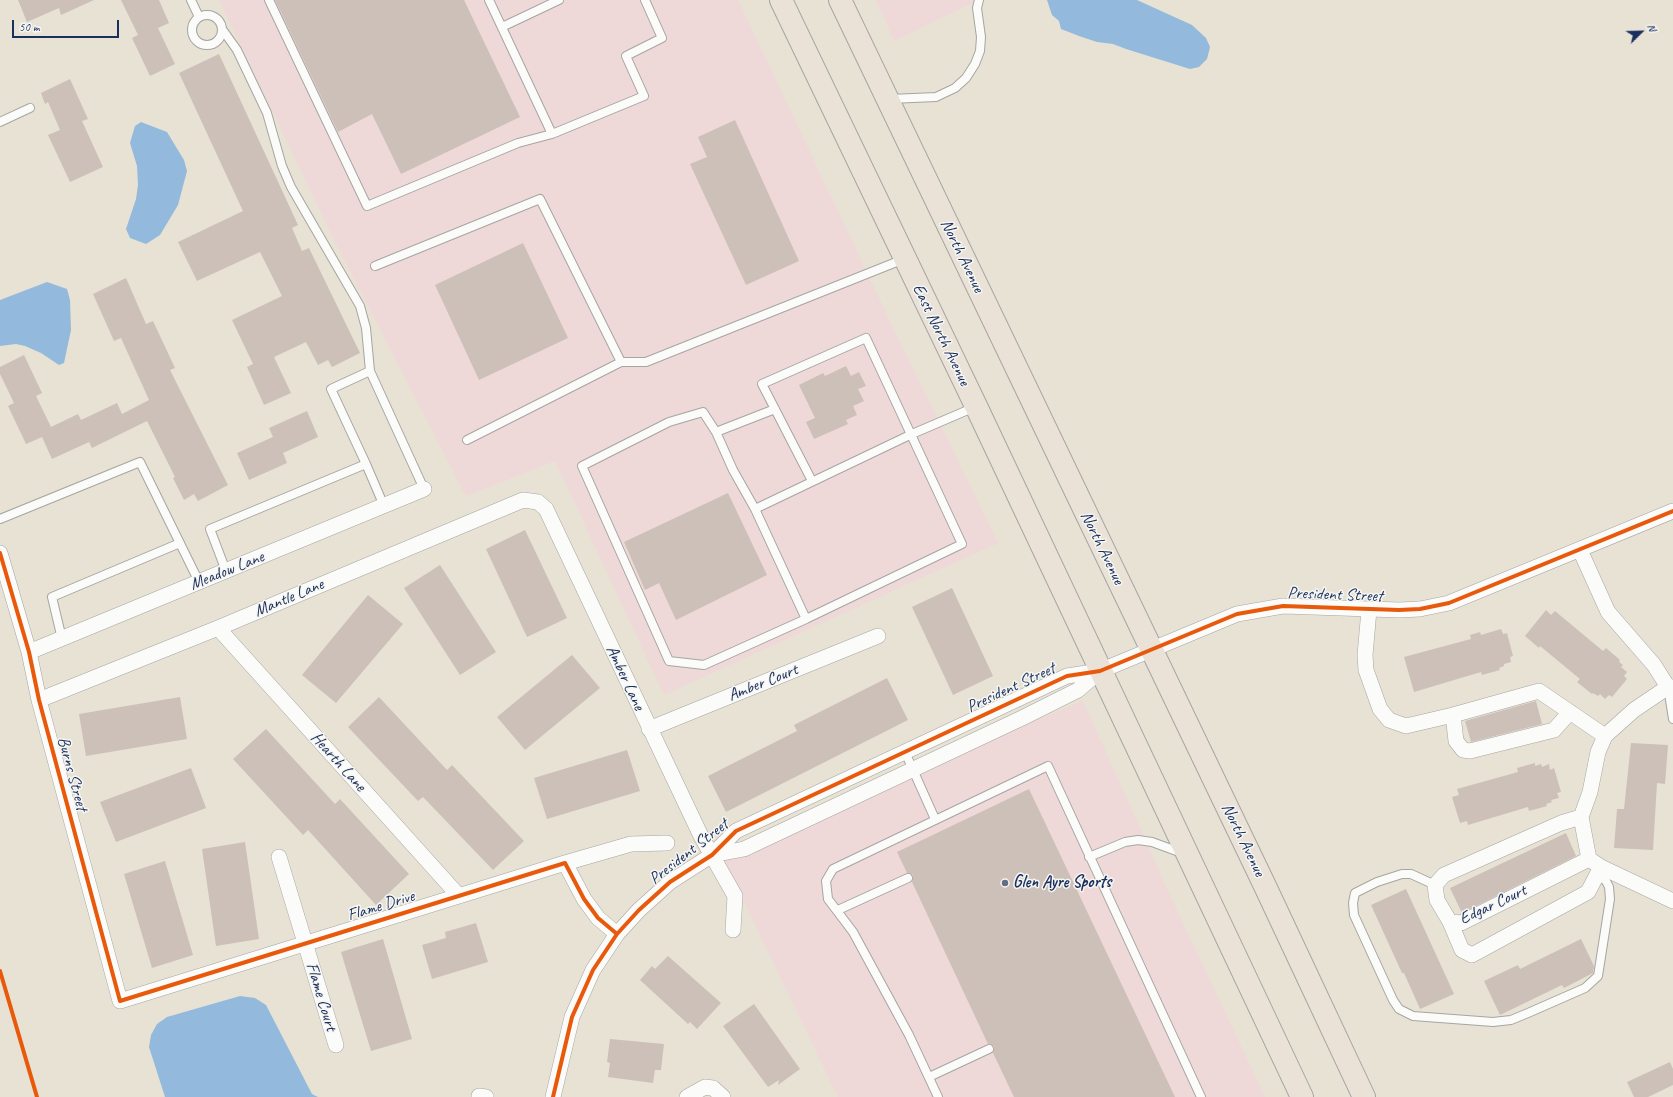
<!DOCTYPE html>
<html>
<head>
<meta charset="utf-8">
<style>
	body { margin:0 }
	#map { position:relative; width:1673px; height:1097px; overflow:hidden; background:#e7e2d4; font-family:Caveat,sans-serif }
	canvas { display:block }
	.north { position:absolute; left:1621px; top:12px; width:40px; height:40px; -webkit-text-stroke:3px #f6f6f2; paint-order:stroke; rotate:67deg; font-size:11px; font-weight:700; line-height:16px; text-align:center; color:#1b2f5e }
	.north::after { content:''; display:block; margin:auto; width:14px; height:18px; background:#1b2f5e; clip-path:polygon(50% 0,100% 100%,50% 72%,0 100%) }
	.scale { position:absolute; left:12px; top:20px; width:107px; height:18px; box-sizing:border-box; border:2px solid #1b2f5e; border-top:0; padding-left:5px; font-size:12px; line-height:14px; white-space:nowrap; color:#1b2f5e; -webkit-text-stroke:3px #f6f6f2; paint-order:stroke }
</style>
</head>
<body>
<div id="map">
<canvas width="1673" height="1097"></canvas>
<div class="north">N</div>
<div class="scale">50 m</div>
</div>
<script>
const g = document.querySelector('canvas').getContext('2d');
g.lineJoin = 'round';
function fillPath(path, color) { g.fillStyle = color; g.fill(path, 'evenodd'); }
const poly = rows => new Path2D(rows.map(r => 'M' + r).join(''));
function stroke(path, color, width, dash) { g.strokeStyle = color; g.lineWidth = width; g.lineCap = dash ? 'butt' : 'round'; g.setLineDash(dash || []); g.stroke(path); }
function label(font, color, halo, rows, align = 'center') {
  g.font = font + ' Caveat,sans-serif'; g.lineWidth = 3; g.setLineDash([]); g.textBaseline = 'middle'; g.strokeStyle = halo; g.fillStyle = color; for (const [text, x, y, turn = 0] of rows) {
    g.save(); g.translate(x, y); g.rotate((+turn || 0) * Math.PI / 180); g.textAlign = isNaN(turn) ? turn : align; if (halo) g.strokeText(text, 0, 0); g.fillText(text, 0, 0); g.restore();
  }
}
fillPath(poly([
	[219,0,738,0,888,317,998,543,664,695,555,461,466,496,341,254],
	[876,0,978,0,894,41],
	[1083,701,1172,900,1265,1097,838,1097,723,858,921,768]
]), '#efd8d8');
fillPath(poly([
	[1047,0,1137,0,1192,25,1206,38,1210,47,1207,59,1199,67,1190,69,1126,49,1113,44,1097,42,1079,36,1061,29,1059,21,1052,15],
	[141,122,167,132,184,160,187,171,178,205,160,235,146,244,130,238,126,229,136,199,138,185,137,166,130,143,135,126],
	[47,282,67,289,70,300,71,330,64,363,59,365,41,353,25,346,16,344,0,346,0,300],
	[240,996,255,998,266,1005,312,1094,318,1097,165,1097,149,1047,151,1035,157,1024,167,1017]
]), '#93badc');
fillPath(poly([
	[18,0,94,0,61,15,59,8,27,22],
	[121,0,159,0,169,23,158,28,175,64,150,76,132,38,138,35],
	[275,0,464,0,520,117,401,174,372,114,338,132],
	[219,54,298,225,292,228,302,251,309,248,360,353,332,367,328,360,318,365,306,342,274,357,291,393,264,405,247,367,253,364,232,320,282,296,260,252,197,281,178,242,243,211,179,73],
	[70,79,88,119,82,121,103,167,70,182,48,135,60,130,48,102,45,104,41,93],
	[735,120,799,261,746,285,690,164,707,157,698,137],
	[523,243,568,338,479,380,435,285],
	[126,278,146,324,153,321,175,368,170,370,228,485,198,501,194,494,184,500,173,478,175,477,147,421,92,448,89,442,52,459,42,437,26,444,8,406,14,403,0,374,0,367,24,355,42,393,36,396,51,427,78,414,81,420,117,403,122,414,149,400,121,338,114,341,93,294],
	[846,366,851,376,859,372,866,386,858,389,864,401,853,406,857,415,846,420,848,424,814,439,806,422,815,418,799,385,823,373,825,376],
	[307,411,318,437,283,453,287,463,249,480,237,453,273,437,269,428],
	[728,493,767,575,676,620,659,583,645,590,624,542],
	[525,530,567,618,527,637,486,549],
	[440,565,496,652,460,675,404,588],
	[952,588,993,676,953,695,912,607],
	[368,595,403,624,336,703,302,675],
	[1546,610,1551,615,1555,611,1603,651,1606,648,1620,660,1619,662,1623,665,1621,667,1627,672,1624,676,1627,679,1612,697,1609,695,1605,699,1600,694,1598,696,1593,693,1592,694,1577,682,1580,679,1540,646,1539,648,1525,636],
	[1501,629,1503,634,1507,633,1513,656,1510,657,1511,662,1504,664,1504,666,1499,668,1500,670,1482,675,1481,672,1414,692,1404,657,1471,639,1470,635,1480,632,1481,635],
	[572,655,600,688,525,750,497,717],
	[887,678,908,720,726,812,708,776,797,731,794,725],
	[180,697,187,739,86,756,79,714],
	[379,697,447,770,452,765,524,841,493,870,423,797,418,801,348,727],
	[1536,701,1542,724,1471,742,1465,721],
	[266,729,335,804,340,799,409,874,376,905,308,830,303,835,233,759],
	[1631,743,1668,745,1665,784,1657,783,1653,850,1614,848,1617,809,1624,809],
	[627,750,640,791,547,819,534,778],
	[1535,763,1535,766,1541,764,1542,767,1549,764,1550,770,1554,768,1561,792,1557,793,1559,798,1551,800,1552,802,1546,804,1547,806,1529,811,1528,807,1468,825,1467,821,1460,823,1452,797,1459,795,1457,789,1518,772,1517,768],
	[191,768,206,808,116,842,100,802],
	[1029,789,1175,1097,1014,1097,993,1053,994,1046,988,1044,912,882,913,875,907,873,897,852],
	[1566,833,1576,856,1462,913,1450,888],
	[245,842,259,939,216,946,202,849],
	[165,861,193,955,152,968,124,874],
	[1406,889,1454,994,1420,1009,1404,973,1402,973,1371,905],
	[476,923,488,962,432,979,422,945,446,938,445,932],
	[383,939,412,1039,371,1051,341,952],
	[1581,939,1594,966,1593,973,1564,988,1562,985,1500,1015,1484,981,1518,965,1520,969],
	[668,956,721,1003,697,1029,690,1022,688,1024,640,980,652,966,655,969],
	[754,1004,800,1069,778,1085,779,1080,768,1087,723,1026],
	[610,1039,664,1044,661,1070,655,1070,653,1083,608,1077,610,1063,607,1062],
	[1670,1062,1673,1069,1673,1085,1648,1097,1634,1097,1627,1082]
]), '#cdc0b8');
const lane = poly([
	[191,0,199,17],
	[269,0,367,206,518,143,552,134,644,96,626,56,662,38,645,0],
	[489,0,552,134],
	'192 30a15 15 0 1 1 30 0a15 15 0 1 1-30 0Z',
	[502,27,559,0],
	[222,29,237,50,267,113,282,166,291,187,360,306,366,328,370,371],
	[890,99,936,97,955,88,966,78,975,64,980,51,981,37,977,8,979,0],
	[0,122,30,108],
	[375,266,540,199,621,362],
	[716,432,775,409],
	[467,440,621,362,646,362,904,259],
	[366,464,384,506],
	[755,509,912,434,975,407],
	[0,519,140,462,199,582],
	[226,571,210,529,366,464,331,389,370,371,424,489],
	[806,619,755,509,733,470,716,432,703,412,669,422,582,466,669,661,704,665,806,619,962,544,866,338,762,384,812,481],
	[62,639,52,597,180,543],
	[1668,687,1673,719],
	[905,752,935,819],
	[1089,857,1125,842,1138,840,1152,842,1182,853],
	[1435,885,1411,874,1402,874,1377,882,1355,893,1353,903,1354,915,1393,1000,1399,1009,1413,1016,1493,1022,1511,1020,1528,1013,1585,988,1598,976,1610,899,1609,887,1606,881,1597,875],
	[838,910,908,878],
	[929,1077,989,1049],
	[938,1097,909,1035,853,932,828,899,826,881,833,869,1048,766,1201,1097]
]);
const street = poly([
	[1580,550,1608,612,1654,665,1668,687],
	[0,553,29,652,39,700,120,1001,565,863,584,899,598,918,617,934],
	[1369,610,1365,655,1366,670,1380,709,1389,720,1406,726,1453,715,1539,691,1605,736],
	[218,628,459,896],
	[29,652,424,489],
	[1673,687,1668,687,1634,710,1605,736,1598,752,1590,792,1581,817,1589,859,1601,867,1673,901],
	[39,700,218,628,523,500,538,502,546,509,701,836,735,896,733,930],
	[1453,715,1456,741,1463,750,1470,751,1554,730,1570,712],
	[649,729,878,636],
	[1581,817,1561,823,1444,875,1435,885,1437,900,1450,922,1461,923,1589,859],
	[712,855,744,849,1022,718,1078,690,1100,671],
	[279,857,336,1045],
	[565,863,631,844,667,843],
	[1450,922,1462,950,1472,955,1588,892,1601,867],
	[479,1096,486,1097],
	[553,1097,572,1017,593,970,617,934,639,910,670,882,712,855,736,831,1067,676,1100,671,1237,614,1283,606,1399,610,1420,609,1449,603,1673,511],
	[687,1097,705,1087,713,1088,723,1097]
]);
const primary = poly([
	[781,0,976,406,1302,1097],
	[840,0,1265,886,1364,1097]
]);
stroke(lane, '#a5a5a2', 10);
stroke(street, '#a5a5a2', 16);
stroke(primary, '#a5a5a2', 24);
stroke(lane, '#fbfbf9', 8);
stroke(street, '#fbfbf9', 15);
stroke(primary, '#eae2d7', 22);
stroke(poly([
	[0,553,29,652,39,700,120,1001,565,863,584,899,598,918,617,934],
	[0,971,37,1097],
	[553,1097,572,1017,593,970,617,934,639,910,670,882,712,855,736,831,1067,676,1100,671,1237,614,1283,606,1399,610,1420,609,1449,603,1673,511]
]), '#e8590c', 4);
for (const [x, y, r, color] of [
	[1005,883,4,"#626e87"]
]) { const dot = new Path2D(); dot.arc(x, y, r, 0, 2 * Math.PI); g.fillStyle = color; g.fill(dot); stroke(dot, '#f6f6f2', 1.5); }
label('17px', '#1b2f5e', '#f6f6f2', [
	["North Avenue",962,256,64],
	["East North Avenue",941,335,64],
	["North Avenue",1102,548,64],
	["Meadow Lane",227,571,-22],
	["President Street",1335,595,2],
	["Mantle Lane",289,598,-23],
	["Amber Lane",625,678,65],
	["Amber Court",763,683,-22],
	["President Street",1011,688,-25],
	["Hearth Lane",338,762,48],
	["Burns Street",72,774,75],
	["North Avenue",1243,840,64],
	["President Street",689,852,-38],
	["Edgar Court",1493,905,-25],
	["Flame Drive",381,906,-17],
	["Flame Court",321,997,73]
]);
label('bold 17px', '#1b2f5e', '#f6f6f2', [
	["Glen Ayre Sports",1013,883]
], 'left');
</script>
</body>
</html>
